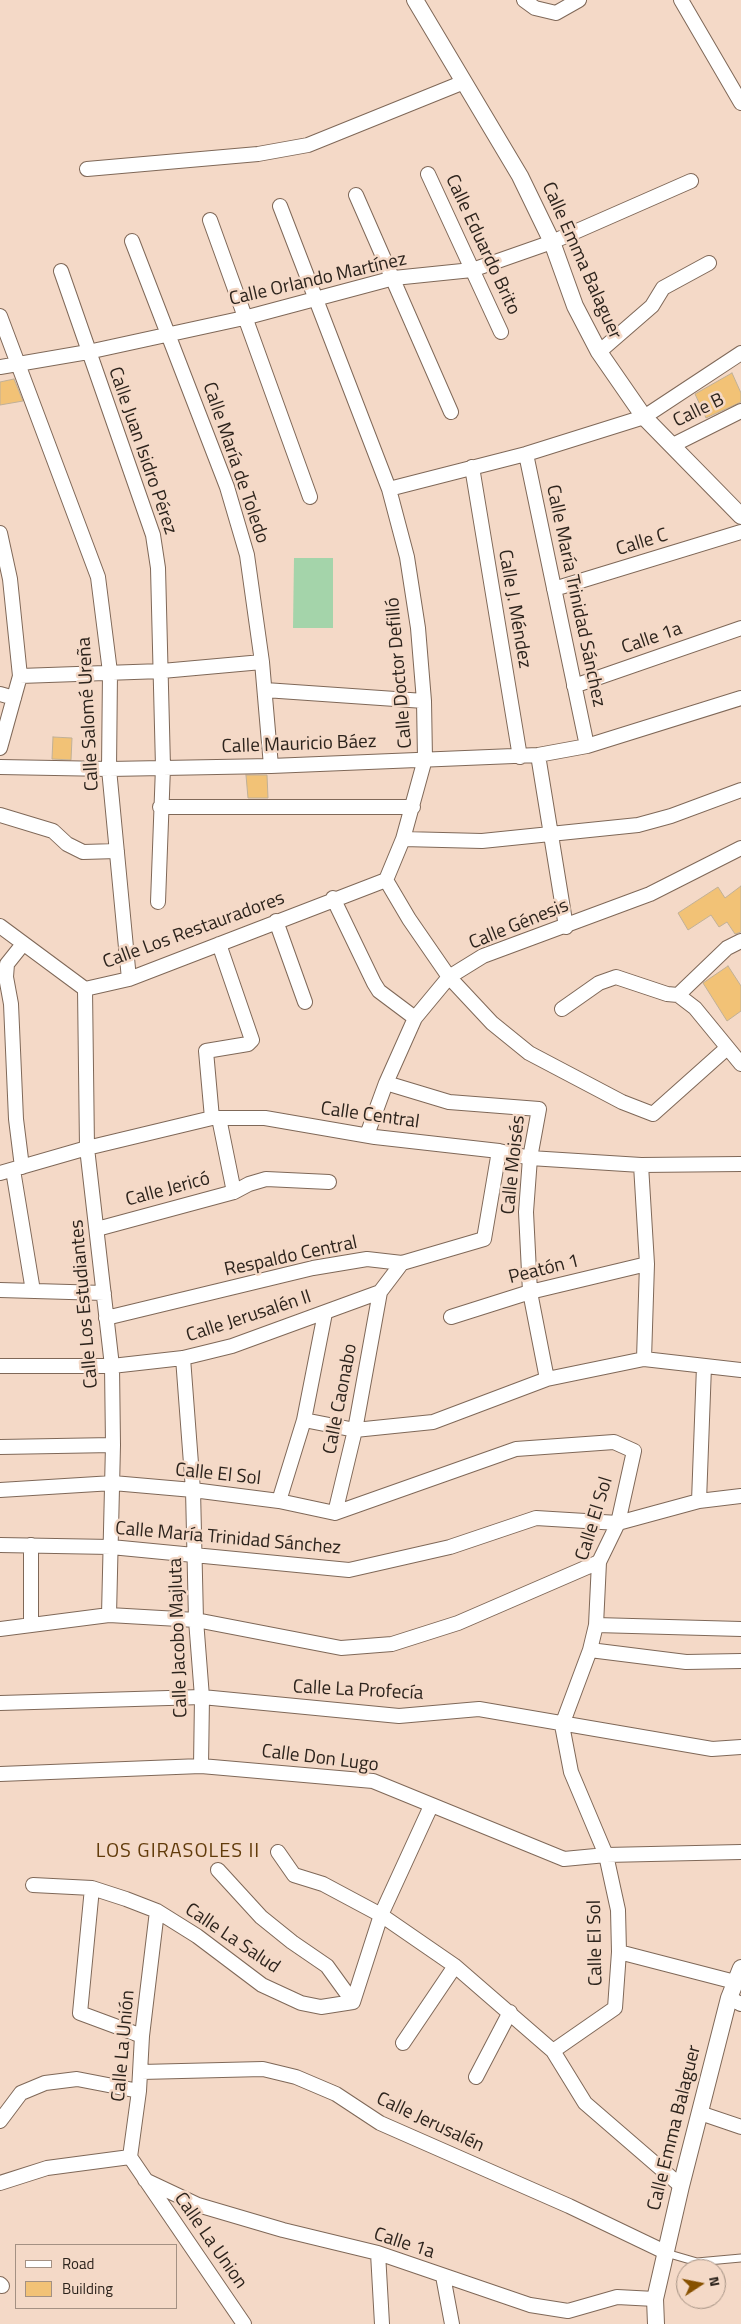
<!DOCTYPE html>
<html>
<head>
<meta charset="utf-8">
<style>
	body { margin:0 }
	#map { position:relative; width:741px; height:2324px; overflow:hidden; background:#f4d9c7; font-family:"Titillium Web",sans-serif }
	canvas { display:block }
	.legend { position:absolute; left:15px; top:2244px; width:162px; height:65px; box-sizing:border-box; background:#f4d9c7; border:1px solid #a49183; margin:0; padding:6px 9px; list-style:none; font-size:15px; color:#2d241d }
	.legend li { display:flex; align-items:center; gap:10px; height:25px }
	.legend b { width:25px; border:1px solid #a49183 }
	.north { position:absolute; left:676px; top:2259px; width:50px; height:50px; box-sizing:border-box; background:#f4d9c7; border:1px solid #a49183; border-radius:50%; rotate:79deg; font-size:14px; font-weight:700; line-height:20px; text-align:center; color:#2d241d }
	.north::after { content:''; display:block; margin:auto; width:18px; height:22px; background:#875100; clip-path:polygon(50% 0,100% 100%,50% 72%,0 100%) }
</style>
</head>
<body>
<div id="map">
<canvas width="741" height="2324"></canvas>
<ul class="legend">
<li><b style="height:6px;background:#fff"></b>Road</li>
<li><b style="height:14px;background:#f2c276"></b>Building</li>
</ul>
<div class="north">N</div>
</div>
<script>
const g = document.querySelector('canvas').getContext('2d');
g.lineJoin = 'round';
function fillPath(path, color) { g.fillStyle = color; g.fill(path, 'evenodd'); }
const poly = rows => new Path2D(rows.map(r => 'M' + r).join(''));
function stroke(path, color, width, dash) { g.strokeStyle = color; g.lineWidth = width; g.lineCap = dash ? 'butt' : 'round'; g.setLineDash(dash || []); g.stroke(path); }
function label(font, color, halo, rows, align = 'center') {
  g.font = font + ' "Titillium Web",sans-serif'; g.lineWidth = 5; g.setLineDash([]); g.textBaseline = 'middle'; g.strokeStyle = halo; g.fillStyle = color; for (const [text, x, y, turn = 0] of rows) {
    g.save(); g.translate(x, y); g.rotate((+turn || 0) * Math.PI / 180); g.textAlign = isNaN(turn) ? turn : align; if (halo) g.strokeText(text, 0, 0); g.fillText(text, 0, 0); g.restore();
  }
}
fillPath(poly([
	[294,558,333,558,333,628,293,628]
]), '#a4d4aa');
const building = poly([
	[732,373,741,393,741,402,706,418,695,394,732,373],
	[14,379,23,401,0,405,0,382,14,379],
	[53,737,72,738,71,760,52,759,53,737],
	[246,775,267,775,268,798,248,798,246,775],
	[741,886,741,932,735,934,727,922,719,927,711,915,688,930,678,913,718,887,725,898,741,886],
	[728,966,741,986,741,1011,727,1021,703,983,728,966]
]);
fillPath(building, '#f2c276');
stroke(building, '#c0b097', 1);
const service = poly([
	[666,2253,697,2262,741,2258]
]);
const minor = poly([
	[524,0,535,8,556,13,579,0],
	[681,0,741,103],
	[87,169,258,154,308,145,464,82],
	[428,174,501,332],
	[356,195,451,412],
	[280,206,389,489,407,557,418,628,424,701,425,759,403,839,386,880],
	[210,220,310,497],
	[132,241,227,487,247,555,262,662,271,766],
	[61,271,153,535,158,568,163,767,158,902],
	[0,316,98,577,110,672,109,769,129,979],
	[599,352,652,306,663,288,709,263],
	[0,367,88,352,244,318,394,278,472,270,552,242,691,181],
	[673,445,741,411],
	[526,454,587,746],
	[472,467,520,757],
	[389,489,526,454,644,417,741,353],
	[0,533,10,579,20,676,0,748],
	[554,589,741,532],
	[20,676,162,671,262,662],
	[574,686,741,628],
	[265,690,424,701],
	[0,694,14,698],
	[538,755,566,927],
	[0,767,109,769,271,766,538,755,587,746,741,698],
	[160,807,413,807],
	[0,815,53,831,67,844,83,852,117,851],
	[403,839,482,841,638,825,671,816,741,790],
	[386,880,409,919,449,977,492,1023,529,1053,622,1102,653,1114,727,1048],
	[333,898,374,983,379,991,415,1018],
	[276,921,305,1002],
	[0,926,85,989,129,979,386,880],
	[85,989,87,1148,112,1366,113,1445,109,1615],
	[678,995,695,1008,741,1064],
	[678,995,727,948,741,941],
	[562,1009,599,983,616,977,667,994,678,995],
	[386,1083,449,1102,539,1109,530,1158,526,1212,530,1292,547,1379],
	[212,1118,206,1051,248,1044,252,1040,219,944],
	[367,1135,386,1083,415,1018,449,977,483,956,650,894,741,848],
	[641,1165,647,1264,644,1359],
	[22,1167,16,1119,11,1004,6,977,7,964,23,944],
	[13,1170,33,1291],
	[0,1173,87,1148,212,1118,265,1118,375,1137,499,1151,530,1158,641,1165,741,1164],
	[234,1192,249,1184,266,1179,329,1182],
	[97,1229,234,1192,219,1118],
	[0,1290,104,1293],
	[451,1317,530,1292,647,1264],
	[106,1318,313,1268,367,1259,402,1263,484,1239,499,1151],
	[183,1358,193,1490,196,1620,202,1697,201,1766],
	[0,1366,112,1366,183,1358,232,1346,380,1292,402,1263],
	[304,1420,355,1430,433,1422,547,1379,644,1359,741,1370],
	[0,1447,113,1445],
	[0,1490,113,1483,193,1490,279,1501,335,1513,516,1449,614,1442,634,1451,618,1523,599,1562,596,1625,590,1650,562,1725,571,1772,606,1855,618,1910,619,1952,615,2008,553,2051],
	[279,1501,304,1420,325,1313],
	[699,1501,704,1366],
	[335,1513,355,1430,380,1292],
	[0,1545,111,1547,349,1570,450,1547,536,1518,618,1523,699,1501,741,1496],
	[31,1624,31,1545],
	[596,1625,741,1629],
	[0,1629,109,1615,196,1620,341,1648,392,1644,458,1623,599,1562],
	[590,1650,686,1662,741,1661],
	[0,1703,202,1697,399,1716,479,1709,712,1749,741,1747],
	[0,1774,201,1766,373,1781,564,1859,606,1855,741,1852],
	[278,1852,294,1875,323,1884,381,1915,455,1966,553,2051,585,2103,681,2186],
	[218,1870,261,1917,292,1942,327,1966,353,2002],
	[33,1885,92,1888,126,1899,157,1911,197,1936,262,1985,301,2003,321,2007,353,2002],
	[92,1888,80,2013,142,2036],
	[157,1911,142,2036,139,2091,130,2157,244,2324],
	[619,1952,735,1982],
	[729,1998,741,2004],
	[353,2002,381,1915,431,1806],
	[403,2043,455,1966],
	[141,2072,263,2069,296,2077,336,2094,380,2123,569,2206,665,2252],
	[476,2077,510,2012],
	[700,2113,741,2127],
	[0,2121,21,2093,45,2083,77,2079,139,2091],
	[145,2180,198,2205,283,2230,378,2253,530,2305,568,2311,617,2297,655,2299],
	[0,2183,47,2168,130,2157],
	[378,2253,382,2324],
	[443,2276,452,2324],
	[0,2284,2,2286]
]);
const tertiary = poly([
	[415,0,520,176,552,242,575,306,599,352,644,417,741,516],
	[656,2324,655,2299,681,2186,729,1998,741,1968]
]);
stroke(service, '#7f6858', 9);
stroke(minor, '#7f6858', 16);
stroke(tertiary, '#7f6858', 18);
stroke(service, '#fff', 7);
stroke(minor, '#fff', 14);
stroke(tertiary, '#fff', 16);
label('19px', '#2d241d', '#f4d9c7', [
	["Calle Eduardo Brito",482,245,65],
	["Calle Emma Balaguer",581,261,66],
	["Calle Orlando Martínez",318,280,-13],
	["Calle B",699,411,-26],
	["Calle Juan Isidro Pérez",142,451,71],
	["Calle María de Toledo",235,463,71],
	["Calle C",642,543,-17],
	["Calle María Trinidad Sánchez",575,596,78],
	["Calle J. Méndez",514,609,80],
	["Calle 1a",652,639,-19],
	["Calle Doctor Defilló",400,673,-95],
	["Calle Salomé Ureña",89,714,-93],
	["Calle Mauricio Báez",299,745,-2],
	["Calle Génesis",519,925,-22],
	["Calle Los Restauradores",194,931,-20],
	["Calle Central",370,1116,8],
	["Calle Moisés",514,1165,-84],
	["Calle Jericó",168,1190,-15],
	["Respaldo Central",291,1257,-12],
	["Peatón 1",544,1270,-14],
	["Calle Los Estudiantes",85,1304,-95],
	["Calle Jerusalén II",249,1317,-18],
	["Calle Caonabo",341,1399,-79],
	["Calle El Sol",218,1475,6],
	["Calle El Sol",595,1519,-73],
	["Calle María Trinidad Sánchez",228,1539,5],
	["Calle Jacobo Majluta",179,1638,-92],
	["Calle La Profecía",358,1691,3],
	["Calle Don Lugo",320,1759,7],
	["Calle La Salud",232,1939,34],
	["Calle El Sol",596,1943,-91],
	["Calle La Unión",124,2046,-85],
	["Calle Jerusalén",430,2123,25],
	["Calle Emma Balaguer",675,2128,-76],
	["Calle La Union",210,2241,55],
	["Calle 1a",404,2244,18]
]);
g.letterSpacing = '1px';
label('20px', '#613b0a', '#f4d9c7', [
	["LOS GIRASOLES II",178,1852]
]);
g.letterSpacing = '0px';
</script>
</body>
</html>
